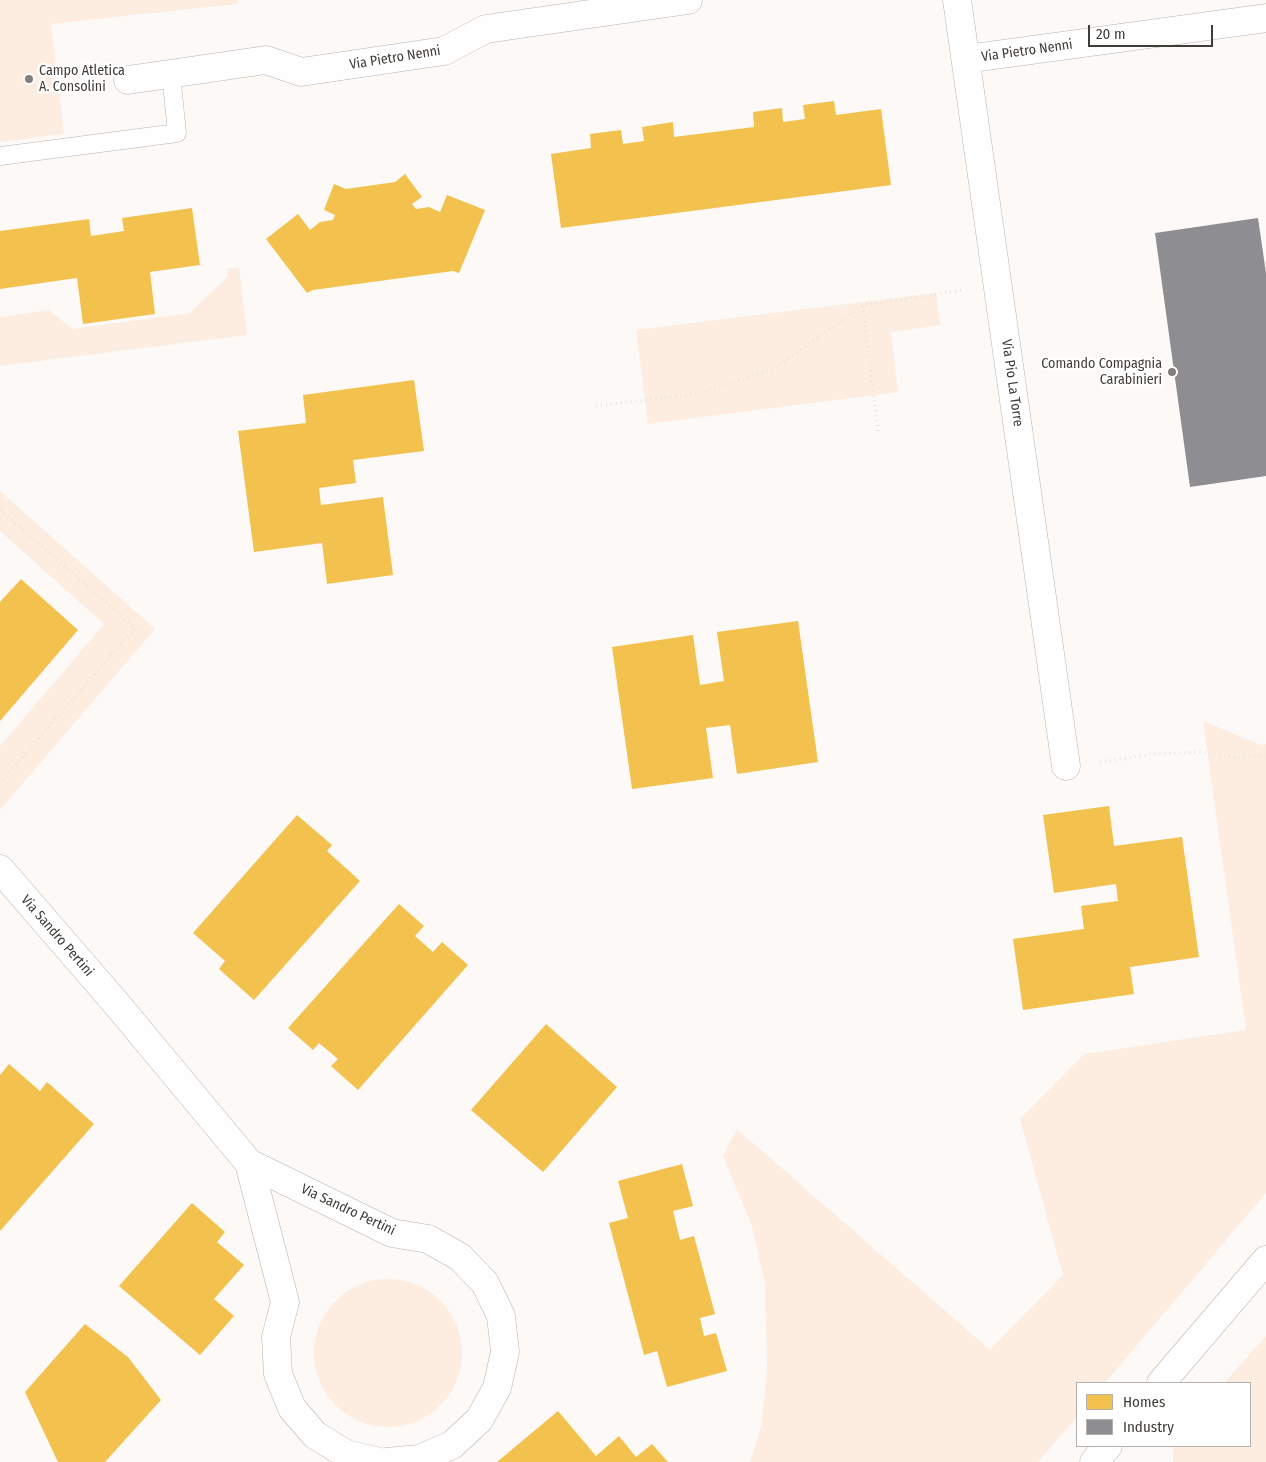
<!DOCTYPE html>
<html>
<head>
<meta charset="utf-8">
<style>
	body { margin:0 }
	#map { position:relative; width:1266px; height:1462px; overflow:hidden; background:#fcf9f7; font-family:"Fira Sans Condensed",sans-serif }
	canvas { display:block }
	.legend { position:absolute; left:1076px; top:1382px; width:175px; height:65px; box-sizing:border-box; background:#fff; border:1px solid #b3b1af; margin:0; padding:6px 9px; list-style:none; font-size:15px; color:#403c38 }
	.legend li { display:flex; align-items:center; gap:10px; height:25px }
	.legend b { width:25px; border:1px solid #b3b1af }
	.scale { position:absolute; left:1088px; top:25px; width:125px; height:22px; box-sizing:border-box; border:2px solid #403c38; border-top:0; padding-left:6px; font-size:15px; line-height:18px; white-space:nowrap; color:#403c38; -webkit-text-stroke:4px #fff; paint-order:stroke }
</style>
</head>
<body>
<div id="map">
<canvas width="1266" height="1462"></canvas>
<ul class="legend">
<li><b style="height:14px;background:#f2c14e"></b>Homes</li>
<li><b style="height:14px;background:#8d8d92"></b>Industry</li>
</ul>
<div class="scale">20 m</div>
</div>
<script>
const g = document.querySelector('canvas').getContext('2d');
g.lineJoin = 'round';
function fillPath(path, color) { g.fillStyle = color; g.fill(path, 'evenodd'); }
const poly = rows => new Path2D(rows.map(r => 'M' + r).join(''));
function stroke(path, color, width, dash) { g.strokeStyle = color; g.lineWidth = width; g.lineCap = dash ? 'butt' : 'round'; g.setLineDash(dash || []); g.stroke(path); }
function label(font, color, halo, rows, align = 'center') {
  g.font = font + ' "Fira Sans Condensed",sans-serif'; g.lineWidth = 5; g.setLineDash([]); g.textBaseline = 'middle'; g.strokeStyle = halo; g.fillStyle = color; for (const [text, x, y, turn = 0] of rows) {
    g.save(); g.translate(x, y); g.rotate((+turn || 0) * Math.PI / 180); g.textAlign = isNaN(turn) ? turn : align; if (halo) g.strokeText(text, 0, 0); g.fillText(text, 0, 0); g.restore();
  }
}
fillPath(poly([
	[0,0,237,0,237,4,51,24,64,134,0,142],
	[239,267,247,335,0,366,0,317,49,310,72,329,190,313,228,276,227,269],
	[936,293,940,325,891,332,898,392,648,424,636,330],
	[0,491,155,629,0,810,0,746,104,624,0,531],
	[1203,721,1261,745,1266,744,1266,1193,1105,1383,1077,1383,1077,1417,1038,1462,750,1462,762,1423,767,1367,765,1284,752,1226,723,1156,737,1129,990,1350,1063,1275,1020,1119,1084,1054,1246,1030],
	'314 1353a74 74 0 1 1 148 0a74 74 0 1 1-148 0Z',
	[1266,1336,1266,1462,1173,1462,1174,1446,1250,1446,1250,1383,1224,1383]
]), '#fdede0');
fillPath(poly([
	[834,101,836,115,881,109,891,185,561,228,551,154,591,148,590,134,621,130,623,144,644,141,642,127,673,122,674,137,754,127,753,112,782,108,783,122,805,119,803,105],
	[405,174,422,197,412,204,416,209,429,207,440,212,447,195,485,210,459,273,453,271,313,290,307,293,266,239,298,214,310,230,320,222,333,220,335,215,324,210,334,184,346,189,395,182],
	[192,208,200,265,150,272,155,314,83,324,77,278,0,289,0,231,89,219,91,236,124,231,122,218],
	[414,380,424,451,353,460,356,483,319,488,321,505,383,497,393,575,327,584,322,543,254,552,238,431,306,423,303,395],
	[21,579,78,630,0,721,0,602],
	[798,621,818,762,737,774,730,725,706,728,713,778,632,789,612,647,693,635,700,685,724,681,717,632],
	[1109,806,1114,846,1182,837,1199,957,1130,967,1134,994,1023,1010,1013,939,1084,929,1081,906,1118,901,1116,884,1054,893,1043,815],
	[297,815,332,845,327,851,360,881,254,1000,219,969,225,961,193,933],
	[399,904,424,926,415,936,433,952,442,942,468,965,358,1090,331,1066,338,1059,319,1043,313,1050,288,1028],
	[546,1024,617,1087,543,1172,471,1110],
	[9,1064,40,1091,47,1082,94,1124,0,1231,0,1075],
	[682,1164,693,1206,673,1211,680,1240,694,1236,715,1314,700,1318,704,1336,716,1333,727,1371,667,1387,657,1351,644,1355,609,1223,628,1218,618,1181],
	[192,1203,225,1232,217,1242,244,1265,214,1299,234,1316,200,1355,119,1286],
	[85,1324,128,1357,161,1400,105,1462,58,1462,25,1392],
	[558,1411,596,1456,619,1436,636,1457,652,1444,668,1462,497,1462]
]), '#f2c14e');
fillPath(poly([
	[1258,218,1266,273,1266,476,1190,487,1155,233]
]), '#8d8d92');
const service = poly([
	[0,156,177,133,171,74]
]);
const minor = poly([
	[957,0,1066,766],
	[966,59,1266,18],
	[128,80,266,60,301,72,444,51,486,29,688,0],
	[0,869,115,1002,249,1163,392,1233,428,1239,460,1257,485,1283,501,1316,505,1352,497,1388,479,1420,452,1445,419,1459,387,1462],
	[249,1163,285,1302,276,1337,278,1374,292,1408,315,1435,346,1454,380,1462]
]);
const secondary = poly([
	[1161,1383,1266,1260],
	[1094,1462,1108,1446]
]);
stroke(service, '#b7b4b2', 19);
stroke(minor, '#b7b4b2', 29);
stroke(secondary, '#b7b4b2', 29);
stroke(poly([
	[863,306,878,431],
	[596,406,694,394,757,375,777,366,802,349,863,305,963,290],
	[0,510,135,628,0,783],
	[1100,762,1156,754,1202,752,1241,758,1266,755]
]), '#e4e4e3', 3, [1, 4]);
stroke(service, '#fffefe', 18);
stroke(minor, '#fffefe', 28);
stroke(secondary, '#fffefe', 28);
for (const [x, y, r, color] of [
	[29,79,5,"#827e7b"],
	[1172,372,5,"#827e7b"]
]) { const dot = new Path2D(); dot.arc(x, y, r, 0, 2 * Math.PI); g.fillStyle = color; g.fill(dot); stroke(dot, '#fff', 2); }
label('14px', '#403c38', '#fff', [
	["Via Pietro Nenni",1027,51,-8],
	["Via Pietro Nenni",395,58,-9],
	["Via Pio La Torre",1012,383,82],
	["Via Sandro Pertini",57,936,49],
	["Via Sandro Pertini",348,1210,25]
]);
label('14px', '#403c38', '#fff', [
	["Campo Atletica",39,71],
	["A. Consolini",39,87],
	["Comando Compagnia",1162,364,"right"],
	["Carabinieri",1162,380,"right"]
], 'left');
</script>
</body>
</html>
